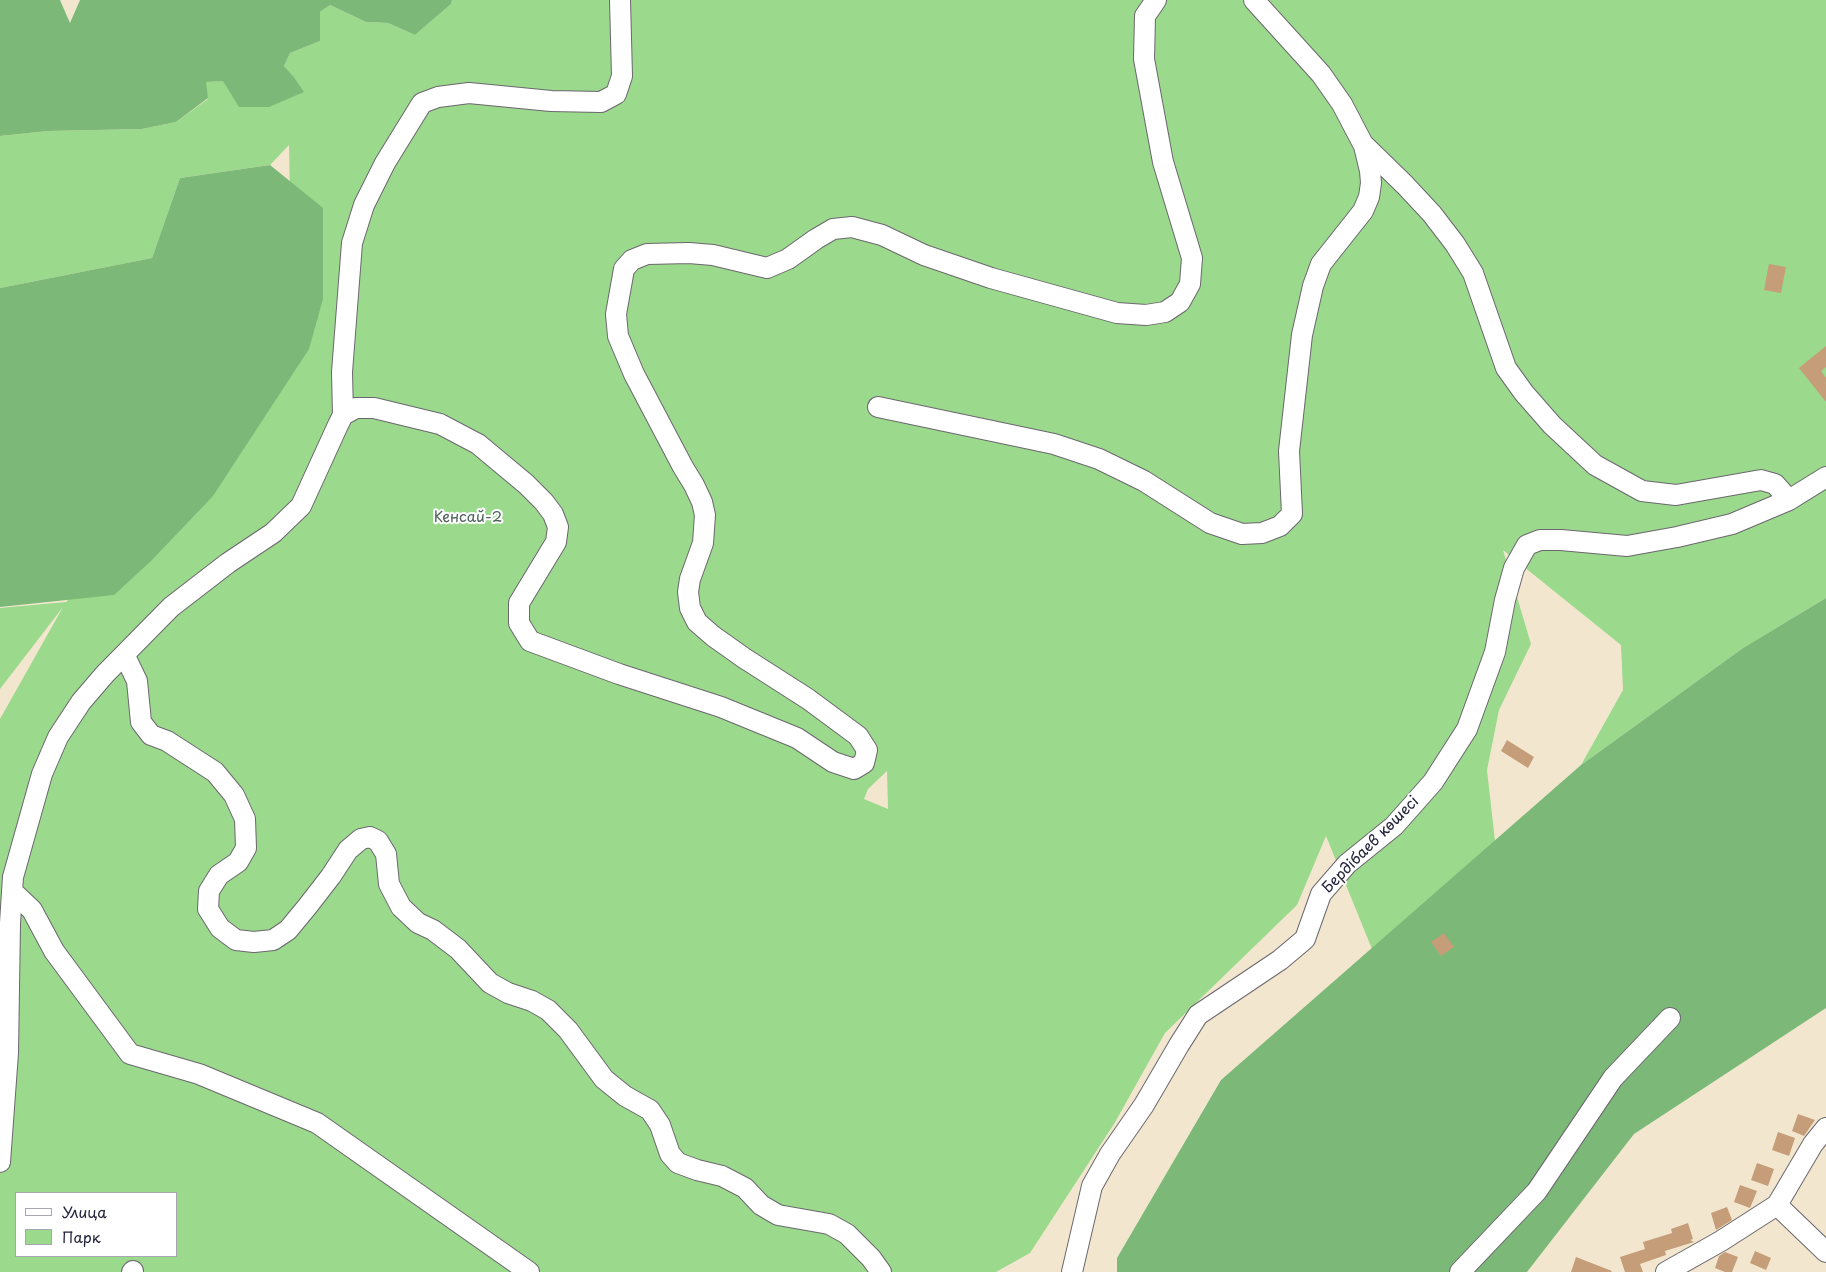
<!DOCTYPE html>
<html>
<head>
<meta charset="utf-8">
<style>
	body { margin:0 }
	#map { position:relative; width:1826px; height:1272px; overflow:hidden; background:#f2e7ce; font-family:"Playpen Sans",sans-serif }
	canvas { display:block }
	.legend { position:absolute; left:15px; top:1192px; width:162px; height:65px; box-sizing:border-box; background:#fff; border:1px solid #a7a7b1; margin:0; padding:6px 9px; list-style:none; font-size:15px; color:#22223b }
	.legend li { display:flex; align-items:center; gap:10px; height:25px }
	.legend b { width:25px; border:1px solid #a7a7b1 }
</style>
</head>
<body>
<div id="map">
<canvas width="1826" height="1272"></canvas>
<ul class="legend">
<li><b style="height:6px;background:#fff"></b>Улица</li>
<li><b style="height:14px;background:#9bd98d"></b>Парк</li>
</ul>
</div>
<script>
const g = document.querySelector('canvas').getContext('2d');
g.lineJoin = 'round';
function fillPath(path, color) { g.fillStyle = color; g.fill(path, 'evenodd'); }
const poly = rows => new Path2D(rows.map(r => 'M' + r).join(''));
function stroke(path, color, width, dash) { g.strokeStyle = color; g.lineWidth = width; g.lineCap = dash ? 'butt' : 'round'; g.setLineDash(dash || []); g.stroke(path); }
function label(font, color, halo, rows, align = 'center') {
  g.font = font + ' "Playpen Sans",sans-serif'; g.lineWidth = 4; g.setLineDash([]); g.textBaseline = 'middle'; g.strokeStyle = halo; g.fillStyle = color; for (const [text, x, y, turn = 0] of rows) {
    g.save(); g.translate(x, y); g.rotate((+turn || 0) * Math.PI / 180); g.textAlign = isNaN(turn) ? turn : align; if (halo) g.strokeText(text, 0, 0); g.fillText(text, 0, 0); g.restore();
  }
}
fillPath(poly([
	[452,0,1826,0,1826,598,1743,648,1581,765,1623,690,1621,645,1503,550,1531,644,1499,710,1487,770,1495,841,1372,949,1326,836,1297,905,1165,1033,1114,1124,1030,1253,996,1272,0,1272,0,719,63,607,0,689,0,608,66,602,185,483,293,356,289,145,270,165,180,178,152,258,0,288,0,136,48,131,142,129,176,122,208,99,205,82,293,76,284,66,290,53,320,41,320,12,330,5,366,22,388,23,415,35,451,4],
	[887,771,888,809,864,799,868,789],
	[16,1193,176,1193,176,1256,16,1256]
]), '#9bd98d');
fillPath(poly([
	[0,0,60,0,70,23,80,0,452,0,451,4,415,35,388,23,366,22,330,5,320,12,320,41,290,53,284,66,293,76,304,92,269,107,239,107,223,81,206,82,208,98,176,122,142,129,48,131,0,136],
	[270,165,323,208,323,299,309,349,213,496,151,561,114,595,0,607,0,288,152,258,180,178],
	[1826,598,1826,1008,1634,1134,1527,1272,1117,1272,1117,1258,1221,1080,1581,765,1743,648]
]), '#7cb978');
fillPath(poly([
	[1769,264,1786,267,1781,293,1764,290],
	[1826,346,1826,367,1821,371,1826,378,1826,402,1799,368],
	[1507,740,1534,757,1528,768,1501,751],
	[1444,933,1454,947,1441,956,1431,942],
	[1798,1114,1815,1120,1804,1136,1792,1131],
	[1778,1132,1795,1138,1789,1156,1772,1150],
	[1757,1163,1774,1169,1768,1186,1751,1180],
	[1740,1185,1757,1191,1750,1208,1734,1202],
	[1727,1207,1732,1220,1716,1230,1711,1213],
	[1688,1223,1693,1239,1690,1240,1694,1242,1665,1251,1666,1255,1640,1264,1643,1272,1625,1272,1620,1257,1645,1249,1643,1242,1672,1233,1671,1229],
	[1755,1251,1771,1258,1766,1270,1750,1263],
	[1725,1252,1738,1257,1732,1272,1725,1272,1715,1268,1719,1256],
	[1576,1257,1612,1271,1611,1272,1571,1272]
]), '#c59d79');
const minor = poly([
	[1365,146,1405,185,1432,214,1455,244,1473,273,1506,368,1524,393,1552,425,1595,465,1642,491,1676,495,1761,480,1775,484,1789,500],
	[878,407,1054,444,1099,459,1144,481,1210,523,1242,534,1262,533,1280,526,1292,514,1289,451,1302,335,1313,286,1321,264,1363,211,1369,197,1371,183,1370,171,1364,146,1342,104,1321,74,1254,0],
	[343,415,342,372,352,243,364,205,385,163,422,103,438,97,469,93,551,101,601,102,616,94,622,76,620,0],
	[125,656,137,681,141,722,151,735,167,741,215,772,234,795,245,819,246,848,238,862,219,875,209,891,208,909,220,928,236,940,254,942,273,940,288,930,307,907,331,876,348,850,361,839,370,837,378,841,386,854,389,884,401,907,418,923,433,930,458,949,490,983,508,993,532,1001,548,1010,568,1030,604,1079,625,1096,650,1110,660,1125,670,1154,678,1163,697,1170,722,1176,745,1188,761,1205,778,1215,829,1224,847,1234,871,1258,881,1272],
	[12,891,32,910,54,951,130,1054,199,1074,317,1123,529,1272],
	[0,1162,8,1053,10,923,13,877,42,774,58,737,81,702,105,674,171,607,228,563,273,533,301,506,338,425,343,415,356,408,374,408,440,424,478,444,526,484,544,502,553,514,558,527,556,542,519,603,519,623,530,641,619,674,721,707,797,738,833,762,854,769,864,763,867,750,858,736,808,699,744,658,713,636,697,622,690,608,688,592,690,579,703,543,705,515,702,502,694,485,683,467,634,374,618,336,616,314,624,269,632,260,647,254,689,253,713,255,767,268,788,259,816,239,833,229,852,227,882,235,924,255,991,278,1117,313,1146,315,1165,312,1180,302,1190,284,1192,258,1163,162,1144,59,1145,16,1156,0],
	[1777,1205,1826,1252],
	[132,1272,133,1271],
	[1072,1272,1092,1186,1110,1154,1144,1105,1179,1045,1198,1015,1280,960,1305,939,1321,894,1347,864,1394,826,1433,782,1467,729,1495,652,1505,600,1514,568,1527,545,1540,540,1561,540,1627,546,1677,537,1732,524,1789,500,1826,477],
	[1460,1272,1537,1191,1613,1078,1670,1018],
	[1666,1272,1721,1241,1777,1205,1813,1144,1826,1128]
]);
stroke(minor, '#6b676e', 22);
stroke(minor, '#fff', 20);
label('15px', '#4c6258', '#fff', [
	["Кенсай-2",468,518]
]);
label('15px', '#22223b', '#fff', [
	["Бердібаев көшесі",1371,845,-45]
]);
</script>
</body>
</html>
